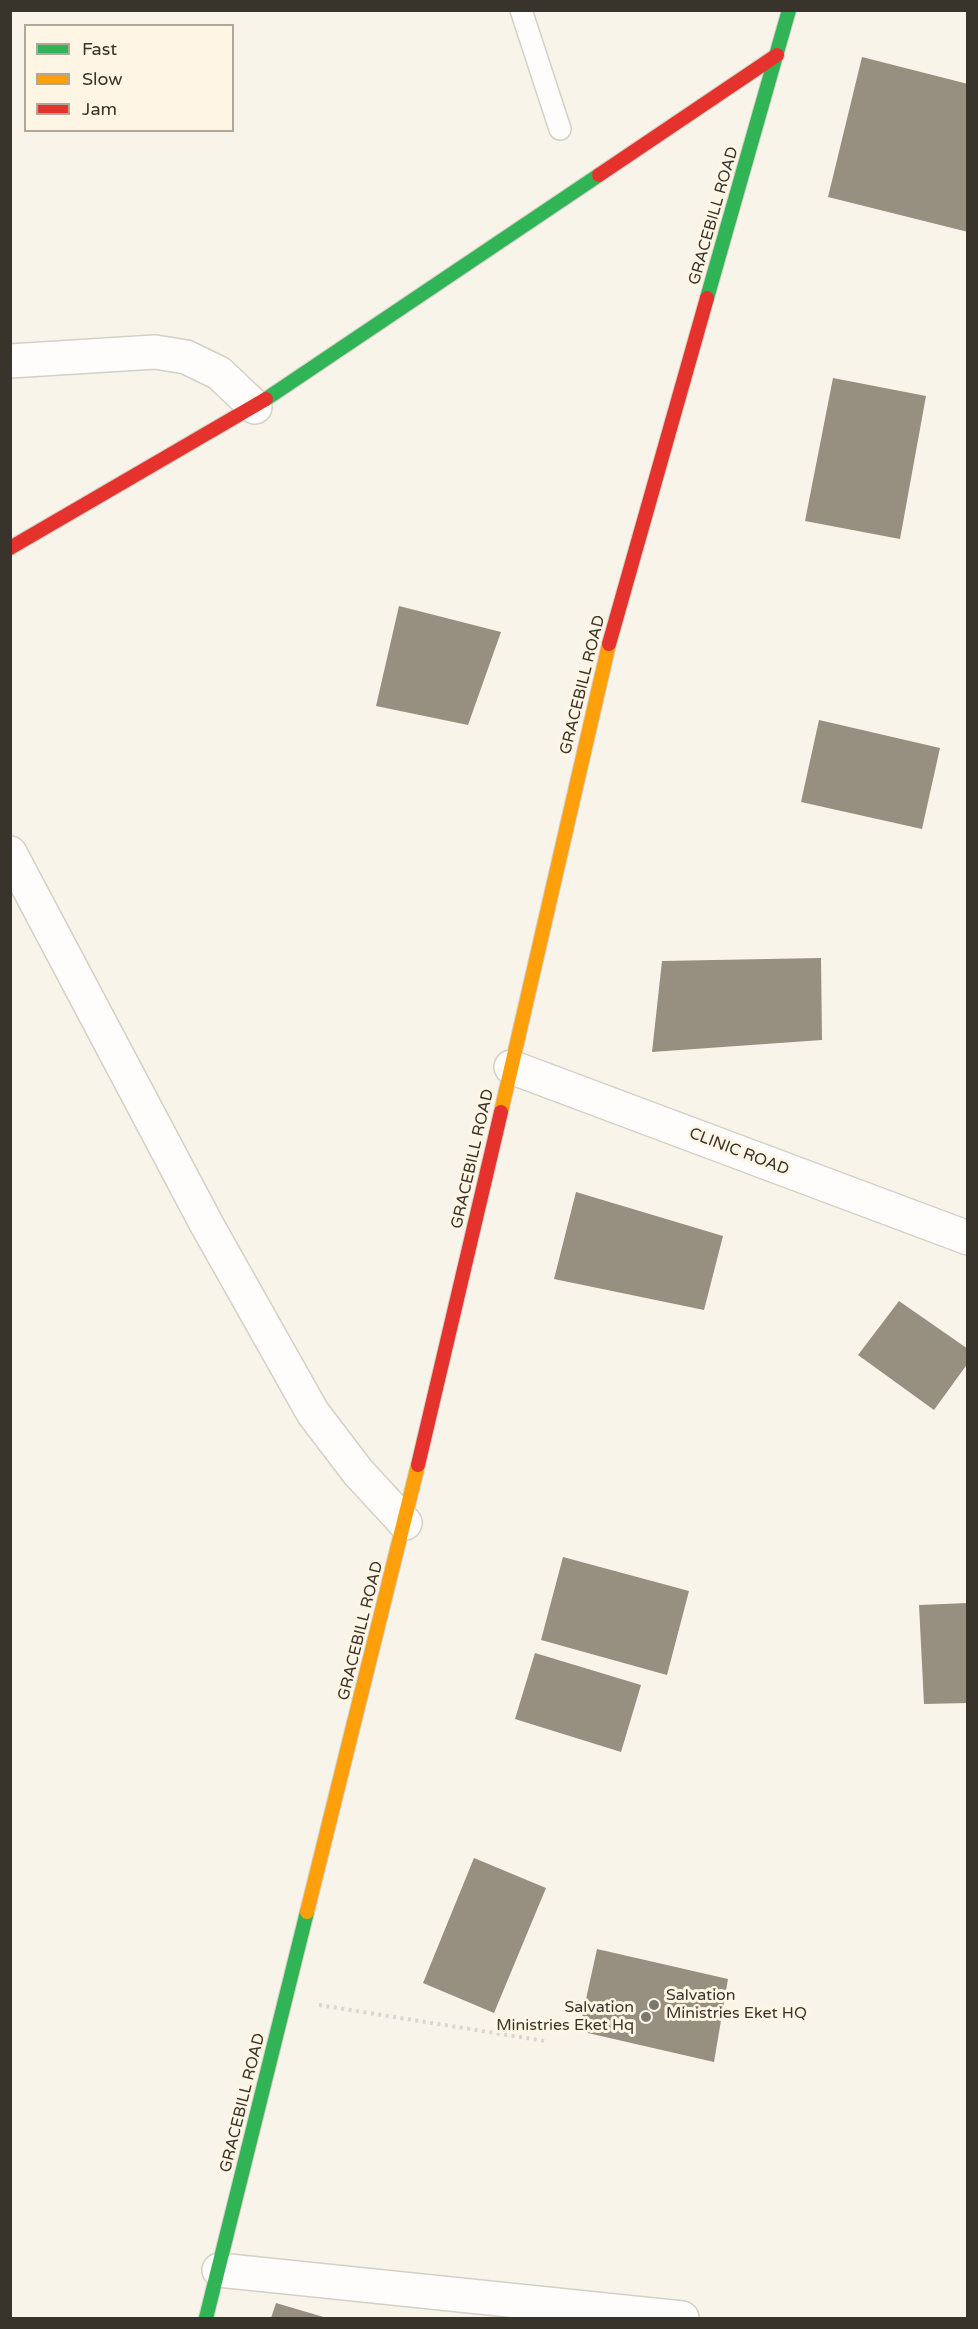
<!DOCTYPE html>
<html>
<head>
<meta charset="utf-8">
<style>
	body { margin:0 }
	#map { position:relative; width:978px; height:2329px; overflow:hidden; background:#f9f4ea; font-family:"Varela Round",sans-serif }
	canvas { display:block }
	.frame { position:absolute; inset:0; border:12px solid #38332b; pointer-events:none }
	.legend { position:absolute; left:24px; top:24px; width:210px; height:108px; box-sizing:border-box; background:#fff5e4; border:2px solid #afa79a; margin:0; padding:8px 10px; list-style:none; font-size:18px; color:#38332b }
	.legend li { display:flex; align-items:center; gap:12px; height:30px }
	.legend b { width:30px; border:2px solid #afa79a }
</style>
</head>
<body>
<div id="map">
<canvas width="978" height="2329"></canvas>
<div class="frame"></div>
<ul class="legend">
<li><b style="height:8px;background:#30b455"></b>Fast</li>
<li><b style="height:8px;background:#ff9f0a"></b>Slow</li>
<li><b style="height:8px;background:#e5322d"></b>Jam</li>
</ul>
</div>
<script>
const g = document.querySelector('canvas').getContext('2d');
g.lineJoin = 'round';
function fillPath(path, color) { g.fillStyle = color; g.fill(path, 'evenodd'); }
const poly = rows => new Path2D(rows.map(r => 'M' + r).join(''));
function stroke(path, color, width, dash) { g.strokeStyle = color; g.lineWidth = width; g.lineCap = dash ? 'butt' : 'round'; g.setLineDash(dash || []); g.stroke(path); }
function label(font, color, halo, rows, align = 'center') {
  g.font = font + ' "Varela Round",sans-serif'; g.lineWidth = 6; g.setLineDash([]); g.textBaseline = 'middle'; g.strokeStyle = halo; g.fillStyle = color; for (const [text, x, y, turn = 0] of rows) {
    g.save(); g.translate(x, y); g.rotate((+turn || 0) * Math.PI / 180); g.textAlign = isNaN(turn) ? turn : align; if (halo) g.strokeText(text, 0, 0); g.fillText(text, 0, 0); g.restore();
  }
}
fillPath(poly([
	[862,57,968,84,968,232,828,197],
	[833,378,926,396,900,539,805,521],
	[399,606,501,632,468,725,376,706],
	[819,720,940,748,922,829,801,802],
	[821,958,822,1040,652,1052,662,961],
	[576,1192,723,1236,704,1310,554,1279],
	[899,1301,968,1349,968,1363,934,1410,858,1355],
	[563,1557,689,1591,667,1675,541,1640],
	[968,1603,968,1703,924,1704,919,1605],
	[535,1653,641,1685,621,1752,515,1719],
	[474,1858,546,1888,494,2013,423,1983],
	[597,1949,728,1979,714,2062,579,2031],
	[276,2303,327,2318,271,2318]
]), '#978f80');
const lane = poly([
	[521,10,560,129]
]);
const street = poly([
	[10,361,155,352,186,357,219,373,255,407],
	[10,853,207,1225,313,1413,358,1472,405,1523],
	[511,1067,968,1238],
	[219,2270,682,2318]
]);
const fast = poly([
	[707,298,789,10],
	[266,399,599,175],
	[206,2318,307,1912]
]);
const slow = poly([
	[501,1112,609,644],
	[307,1912,418,1465]
]);
const jam = poly([
	[599,175,777,55],
	[10,548,266,399],
	[609,644,707,298],
	[418,1465,501,1112]
]);
stroke(lane, '#d4d0c7', 24);
stroke(street, '#d4d0c7', 36);
stroke(fast, '#d4d0c7', 16);
stroke(slow, '#d4d0c7', 16);
stroke(jam, '#d4d0c7', 16);
stroke(poly([
	[319,2005,545,2041]
]), '#d8d6d4', 4, [3, 4.5]);
stroke(lane, '#fefdfc', 21);
stroke(street, '#fefdfc', 33);
stroke(fast, '#30b455', 14);
stroke(slow, '#ff9f0a', 14);
stroke(jam, '#e5322d', 14);
for (const [x, y, r, color] of [
	[654,2005,6,"#7c776e"],
	[646,2017,6,"#7c776e"]
]) { const dot = new Path2D(); dot.arc(x, y, r, 0, 2 * Math.PI); g.fillStyle = color; g.fill(dot); stroke(dot, '#fff5e4', 2); }
label('16px', '#38332b', '#fff5e4', [
	["GRACEBILL ROAD",714,216,-74],
	["GRACEBILL ROAD",583,685,-76],
	["CLINIC ROAD",739,1152,21],
	["GRACEBILL ROAD",473,1159,-77],
	["GRACEBILL ROAD",361,1631,-76],
	["GRACEBILL ROAD",243,2103,-76]
]);
label('16px', '#38332b', '#fff5e4', [
	["Salvation",666,1996],
	["Ministries Eket HQ",666,2014],
	["Salvation",634,2008,"right"],
	["Ministries Eket Hq",634,2026,"right"]
], 'left');
</script>
</body>
</html>
